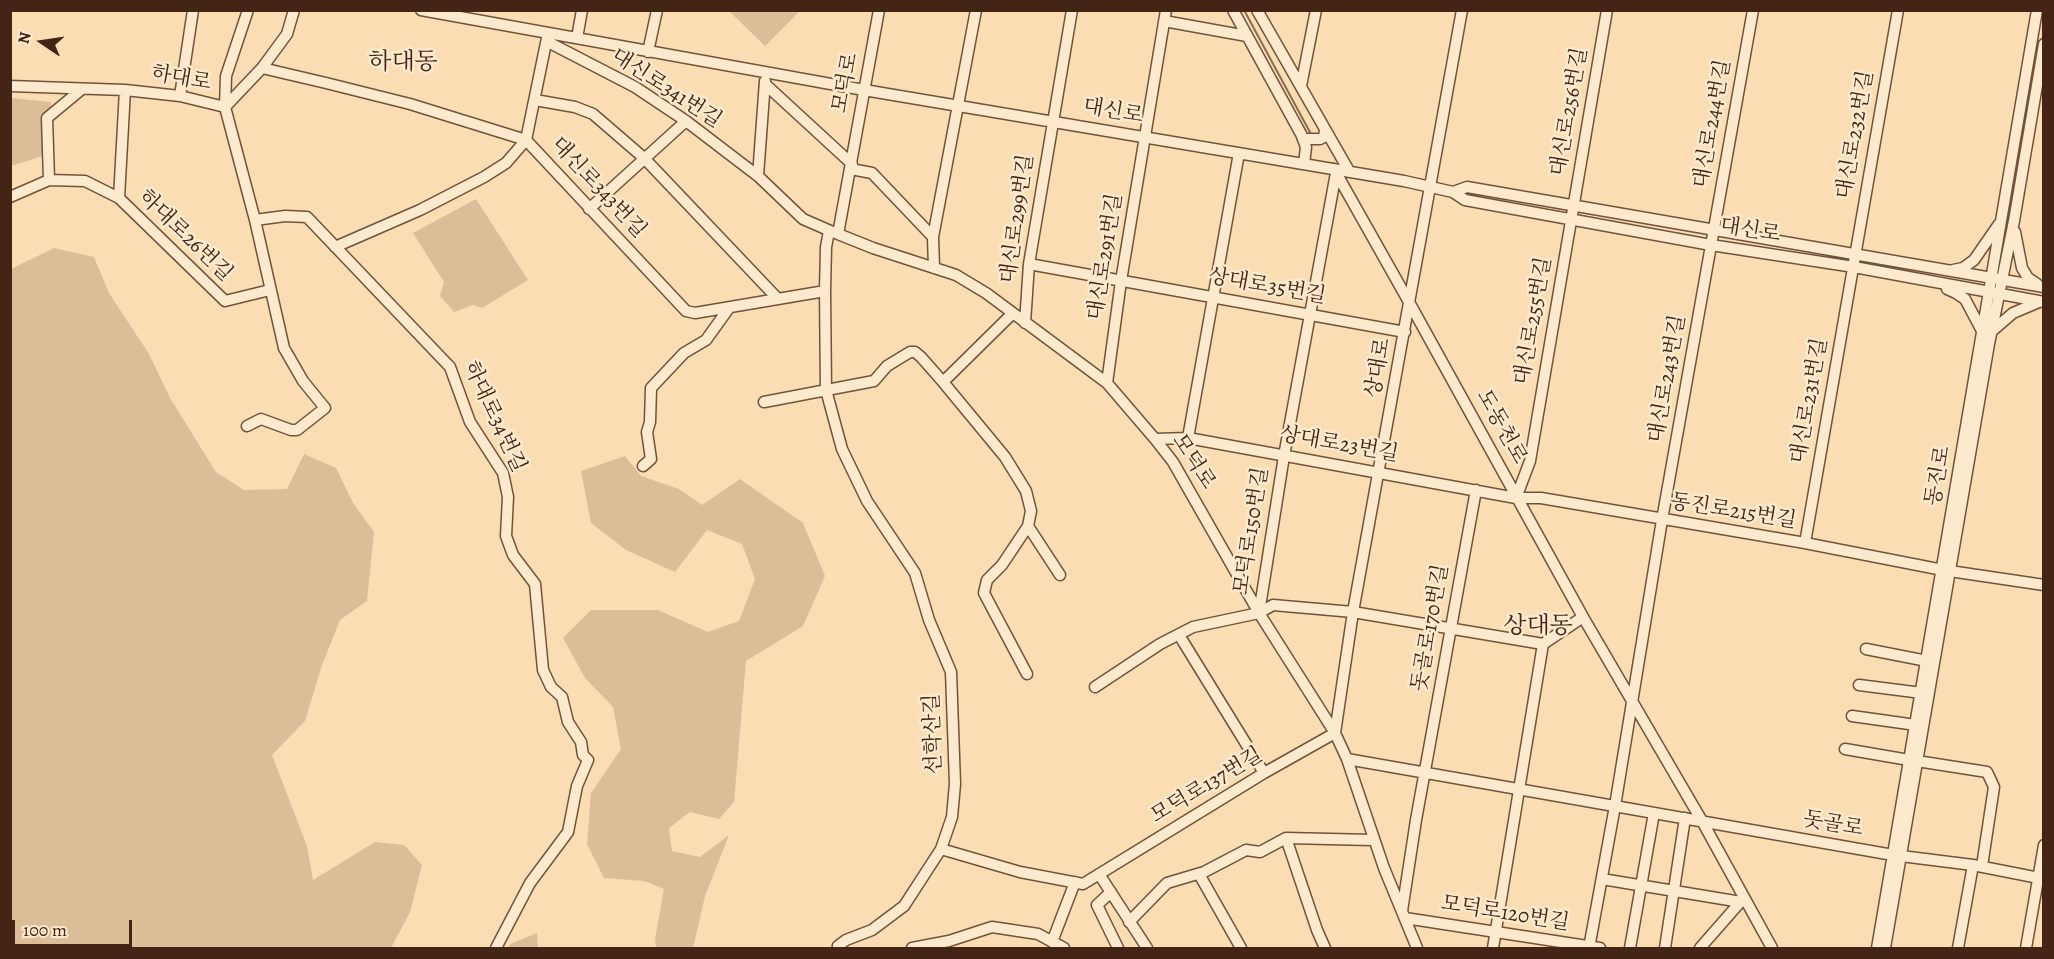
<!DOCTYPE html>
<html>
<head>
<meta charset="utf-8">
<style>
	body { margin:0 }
	#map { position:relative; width:2054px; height:959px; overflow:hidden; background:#faddb3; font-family:Alegreya,serif }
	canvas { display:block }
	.frame { position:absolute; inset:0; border:12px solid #442414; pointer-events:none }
	.north { position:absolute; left:12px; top:12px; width:60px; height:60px; -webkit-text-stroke:4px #fce9ce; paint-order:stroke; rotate:283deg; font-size:16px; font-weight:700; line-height:24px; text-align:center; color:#442414 }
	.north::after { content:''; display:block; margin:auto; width:21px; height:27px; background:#442414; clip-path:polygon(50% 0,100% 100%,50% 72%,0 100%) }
	.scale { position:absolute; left:12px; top:920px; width:120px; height:27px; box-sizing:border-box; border:3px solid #442414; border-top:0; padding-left:8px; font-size:18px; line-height:21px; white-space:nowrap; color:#442414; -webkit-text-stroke:4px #fce9ce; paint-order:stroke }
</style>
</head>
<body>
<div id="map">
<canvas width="2054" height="959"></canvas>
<div class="frame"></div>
<div class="north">N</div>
<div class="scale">100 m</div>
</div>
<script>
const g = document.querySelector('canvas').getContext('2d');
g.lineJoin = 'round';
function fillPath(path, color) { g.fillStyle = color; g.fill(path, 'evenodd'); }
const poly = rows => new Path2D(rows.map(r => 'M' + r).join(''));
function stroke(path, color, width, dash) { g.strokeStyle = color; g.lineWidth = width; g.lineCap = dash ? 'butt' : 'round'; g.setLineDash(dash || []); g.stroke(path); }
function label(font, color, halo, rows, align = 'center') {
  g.font = font + ' Alegreya,"Noto Serif KR",serif'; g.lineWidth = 5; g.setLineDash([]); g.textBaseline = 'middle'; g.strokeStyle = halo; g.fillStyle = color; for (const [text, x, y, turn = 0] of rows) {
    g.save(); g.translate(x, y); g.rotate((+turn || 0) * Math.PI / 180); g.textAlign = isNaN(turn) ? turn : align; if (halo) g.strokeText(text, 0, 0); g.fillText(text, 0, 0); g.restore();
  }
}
fillPath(poly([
	[729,11,800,11,765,46],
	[11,98,51,102,46,155,11,166],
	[476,199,528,280,482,308,473,305,454,312,440,296,444,282,413,233],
	[54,248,94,257,109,293,149,354,170,398,216,472,244,490,287,489,304,454,336,468,353,503,374,532,367,601,340,620,322,665,305,721,272,755,307,846,313,880,375,842,404,845,422,865,410,912,391,948,11,948,11,269],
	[625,456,641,476,679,489,702,505,740,479,803,523,825,576,803,626,746,661,734,802,719,819,690,812,669,828,672,851,700,857,729,835,705,896,693,948,656,948,655,939,664,889,644,881,604,878,587,844,591,793,621,749,613,707,585,678,563,638,591,610,658,610,708,632,739,621,755,579,742,544,707,530,675,572,626,550,591,523,581,471],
	[537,933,538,948,508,948,510,944]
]), '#dbbe98');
stroke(poly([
	[1244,10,1312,136]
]), '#8c6d53', 2);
const minor = poly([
	[421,10,864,90,1404,181,1453,192,1465,200,1711,245,1854,267,2044,302],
	[879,10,838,234,873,248,956,275,986,293,1107,383,1155,439,1173,462,1259,613,1335,733,1347,759,1384,868,1417,948],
	[1233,10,1301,134,1306,147,1304,164],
	[1257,10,1349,171],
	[1164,21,1247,36],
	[577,38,582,10],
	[548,42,635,87,686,121,758,176,803,219,835,233],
	[648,52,657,10],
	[262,68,326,83,410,104,526,140,686,311,695,313,825,291],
	[765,84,852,164],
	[10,86,125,90,180,96,225,107,262,68,287,34,294,10],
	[1301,86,1316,10],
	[180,96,193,10],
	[535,100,575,107,593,114,644,158,778,299],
	[1303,139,1320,139,1324,137,1325,130],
	[526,140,547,38],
	[851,169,872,173,933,237],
	[1334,169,1409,302,1583,617,1702,821,1772,948],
	[758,176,765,81],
	[49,180,47,118,82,89],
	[1453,192,1467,187,2044,287],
	[10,197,49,180,85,181,119,198,125,90],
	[119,198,225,301,270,290],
	[589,209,686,121],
	[255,220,285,216,307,217,450,367,470,422,503,473,508,497,506,536,513,555,535,584,543,670,551,687,562,697,568,722,581,742,583,755,588,760,577,786,568,832,530,883,496,948],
	[829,231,826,247,825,291,826,390,842,449,867,501,915,573,929,620,951,672,955,784,952,817,941,849,1020,872,1083,884,1264,773,1335,733,1353,612,1462,10],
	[2015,232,2022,268,2028,278,2037,284],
	[335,247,420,210,484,177,506,163,526,140],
	[1029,264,1405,332],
	[934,268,933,237,976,10],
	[1953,270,1963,268,1974,260,1999,224],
	[1947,289,1956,293,1965,299,1982,331],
	[1025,323,1029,264,1072,10],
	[1992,331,2013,313,2039,302],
	[943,382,1005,457,1026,491,1031,511,1028,526,1060,575],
	[1107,383,1121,281,1166,10],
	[764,402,874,381,887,366,910,352,915,352,921,357,943,382,1012,314],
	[247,426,261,419,291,430,297,430,325,408,303,381,284,348,255,220,225,107,226,76,248,10],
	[1188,438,1239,153],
	[1155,439,1188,438,1516,498,1541,498,1805,543,1943,570,2044,585],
	[643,466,651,459,647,432,650,422,651,388,684,353,706,340,729,308],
	[1516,498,1530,461,1607,10],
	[1805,543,1898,10],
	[1259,613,1284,456,1336,173],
	[1179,635,1264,773],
	[1866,649,1927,661],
	[1027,674,984,593,987,580,1002,565,1028,526],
	[1859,685,1922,693],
	[1095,687,1160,644,1193,627,1259,613,1273,605,1353,612,1543,644,1583,617],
	[1852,716,1916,725],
	[1845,749,1909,760],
	[1347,759,1893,855,1973,865,2044,879],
	[1917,761,1987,772,1994,787,1982,866],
	[1286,838,1317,930,1325,948],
	[1099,874,1147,948],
	[1199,874,1241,948],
	[1602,879,1741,902],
	[1111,892,1097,905,1118,948],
	[1402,911,1416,820,1476,490],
	[1405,918,1600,948],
	[1129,922,1167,883,1204,872,1246,850,1260,852,1286,838,1373,840],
	[1052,942,1075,882],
	[839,948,838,946,846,940,872,930,904,906,941,849],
	[912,948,949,941,992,927,1038,934,1064,948],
	[1493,948,1543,644],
	[1589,948,1615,806,1662,520,1753,10],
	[1630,948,1654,813],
	[1665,948,1685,818],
	[1700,948,1743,899],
	[1877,948,2037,10],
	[1885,948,1989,344,2014,221,2044,44],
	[1958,948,1973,865],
	[2026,948,2044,845]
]);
stroke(minor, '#72523c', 13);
stroke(minor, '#fce9ce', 10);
label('21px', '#442414', '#fce9ce', [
	["하대로",181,79,10],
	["모덕로",846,83,-79],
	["대신로341번길",666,89,33],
	["대신로",1113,112,10],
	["대신로256번길",1570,112,-80],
	["대신로244번길",1713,124,-80],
	["대신로232번길",1856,135,-80],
	["대신로343번길",598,188,47],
	["대신로299번길",1018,219,-82],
	["대신로",1750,231,9],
	["하대로26번길",185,236,44],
	["대신로291번길",1106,257,-81],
	["상대로35번길",1267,287,10],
	["대신로255번길",1534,321,-80],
	["상대로",1379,368,-80],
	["대신로243번길",1668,379,-80],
	["대신로231번길",1810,401,-80],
	["하대로34번길",494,417,65],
	["도동천로",1501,427,61],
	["상대로23번길",1339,445,10],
	["모덕로",1193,462,57],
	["동진로",1939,476,-80],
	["동진로215번길",1733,512,9],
	["모덕로150번길",1252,531,-81],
	["돗골로170번길",1431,628,-80],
	["선학산길",934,734,-92],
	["모덕로137번길",1207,786,-31],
	["돗골로",1833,825,10],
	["모덕로120번길",1505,914,9]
]);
label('24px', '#442414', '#fce9ce', [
	["하대동",403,63],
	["상대동",1538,627]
]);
</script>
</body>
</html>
